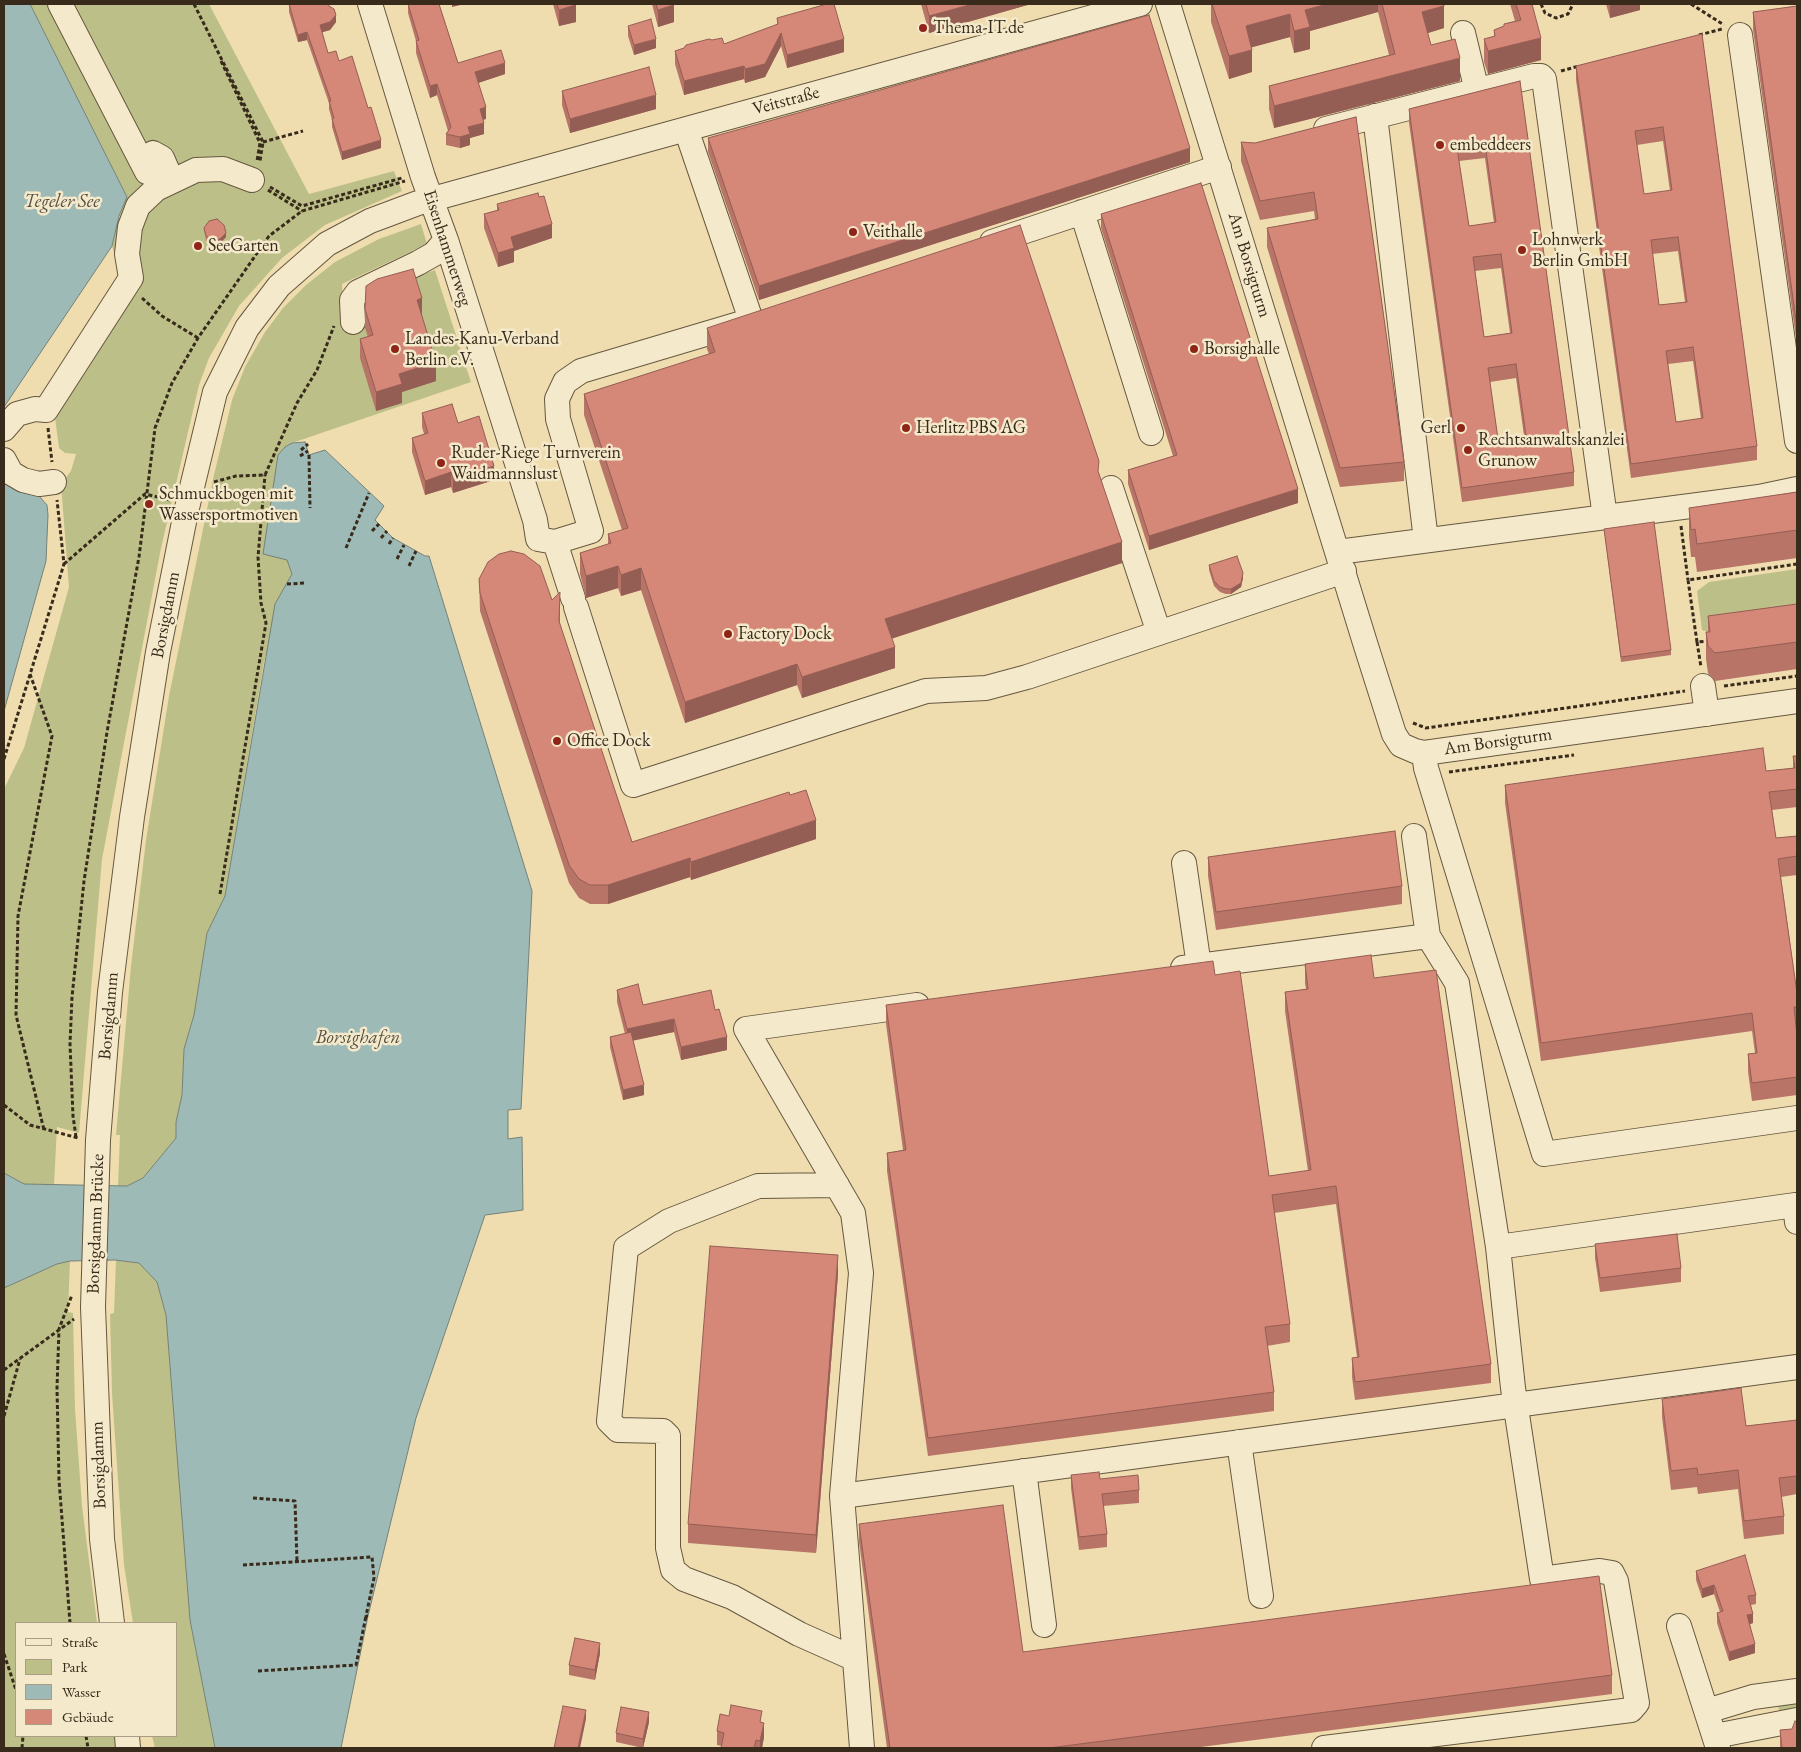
<!DOCTYPE html>
<html>
<head>
<meta charset="utf-8">
<style>
	body { margin:0 }
	#map { position:relative; width:1801px; height:1752px; overflow:hidden; background:#efddaf; font-family:"EB Garamond",serif }
	canvas { display:block }
	.frame { position:absolute; inset:0; border:5px solid #382b1b; pointer-events:none }
	.legend { position:absolute; left:15px; top:1622px; width:162px; height:115px; box-sizing:border-box; background:#f5e9cb; border:1px solid #a99d85; margin:0; padding:6px 9px; list-style:none; font-size:15px; color:#382b1b }
	.legend li { display:flex; align-items:center; gap:10px; height:25px }
	.legend b { width:25px; border:1px solid #a99d85 }
</style>
</head>
<body>
<div id="map">
<canvas width="1801" height="1752"></canvas>
<div class="frame"></div>
<ul class="legend">
<li><b style="height:6px;background:#f5e9cb"></b>Straße</li>
<li><b style="height:14px;background:#bcc088"></b>Park</li>
<li><b style="height:14px;background:#9ebab6"></b>Wasser</li>
<li><b style="height:14px;background:#d58778"></b>Gebäude</li>
</ul>
</div>
<script>
const g = document.querySelector('canvas').getContext('2d');
g.lineJoin = 'round';
function fillPath(path, color) { g.fillStyle = color; g.fill(path, 'evenodd'); }
const poly = rows => new Path2D(rows.map(r => 'M' + r).join(''));
function stroke(path, color, width, dash) { g.strokeStyle = color; g.lineWidth = width; g.lineCap = dash ? 'butt' : 'round'; g.setLineDash(dash || []); g.stroke(path); }
function label(font, color, halo, rows, align = 'center') {
  g.font = font + ' "EB Garamond",serif'; g.lineWidth = 5; g.setLineDash([]); g.textBaseline = 'middle'; g.strokeStyle = halo; g.fillStyle = color; for (const [text, x, y, turn = 0] of rows) {
    g.save(); g.translate(x, y); g.rotate((+turn || 0) * Math.PI / 180); g.textAlign = isNaN(turn) ? turn : align; if (halo) g.strokeText(text, 0, 0); g.fillText(text, 0, 0); g.restore();
  }
}
fillPath(poly([
	[30,4,209,4,309,194,394,171,402,191,325,225,282,258,239,306,209,358,199,385,161,548,102,859,79,1133,57,1127,54,1185,24,1184,4,1173,4,789,24,748,69,587,61,484,71,471,76,454,65,453,59,448,55,417,129,302,112,246,115,230,127,197],
	[421,224,427,244,342,284,343,315,357,297,435,270,471,382,292,443,285,447,278,455,276,469,288,560,292,574,287,584,264,662,225,896,207,933,194,1015,184,1049,182,1095,176,1122,176,1138,143,1178,127,1186,118,1187,120,1135,116,1135,131,966,146,840,169,696,214,475,232,400,245,367,265,332,283,308,306,285,335,262,379,239],
	[1797,569,1797,622,1714,634,1702,630,1697,591,1709,582],
	[116,1260,139,1263,157,1282,166,1315,190,1620,215,1748,155,1748,152,1736,176,1736,176,1623,133,1623,124,1565,112,1394,110,1314,114,1313],
	[70,1261,68,1312,73,1313,75,1409,82,1506,97,1623,16,1623,16,1736,115,1736,118,1748,4,1748,4,1288,57,1264],
	[1797,1695,1797,1712,1779,1711,1777,1701]
]), '#bcc088');
const water = poly([
	[4,4,30,4,127,197,119,216,112,246,4,407,4,4],
	[305,442,309,455,325,450,384,506,375,520,393,538,425,556,429,556,532,891,521,1109,508,1110,508,1139,522,1137,523,1210,485,1215,416,1418,368,1616,341,1748,215,1748,190,1620,166,1315,157,1282,139,1263,115,1260,70,1261,57,1264,4,1288,4,1173,24,1184,127,1186,143,1178,176,1138,176,1122,182,1095,184,1049,194,1015,207,933,225,896,275,604,292,574,287,560,263,554,278,455,285,447,292,443,305,442],
	[4,483,19,492,39,496,47,505,48,515,46,561,4,711,4,483]
]);
fillPath(water, '#9ebab6');
stroke(water, '#758178', 1);
const minor = poly([
	[60,4,147,172],
	[370,4,423,177,446,240,535,520,538,539,555,542,591,531,558,419,557,399,565,382,581,371,739,324],
	[1168,4,1366,646,1394,734,1401,745,1415,751,1424,753,1797,701],
	[1463,33,1477,91],
	[1740,35,1797,441],
	[1375,116,1426,540],
	[686,129,751,320],
	[1326,129,1534,76,1541,76,1544,79,1605,517],
	[141,160,153,153,162,158,172,181],
	[1082,212,1151,433],
	[992,242,1219,167],
	[353,322,352,300,358,292,418,263,434,254,446,240],
	[4,429,17,414,35,409,46,410,131,278,127,254,130,227,138,206,156,189,196,170,223,169,252,180],
	[4,460,11,473,23,480,39,484,54,482],
	[1111,488,1159,633],
	[555,542,573,598],
	[1338,552,1759,497,1797,489],
	[576,607,633,785,926,691,986,688,1027,677,1344,571],
	[1703,686,1707,714],
	[1424,753,1426,768,1544,1154,1797,1118],
	[1414,836,1428,936],
	[1184,863,1199,966],
	[1183,968,1428,936,1457,983,1498,1247,1513,1388,1542,1579,1600,1571,1612,1573,1616,1581,1637,1703,1631,1710,1324,1748],
	[837,1185,758,1186,669,1221,626,1248,609,1421,618,1430,663,1431,668,1436,668,1548,673,1570,684,1579,732,1597,799,1634,855,1659],
	[1498,1247,1795,1205,1797,1222],
	[1239,1442,1261,1596],
	[1024,1471,1044,1625],
	[842,1496,1797,1367],
	[112,1623,102,1539,93,1307,98,1140,110,992,132,817,158,652,186,512,215,392,247,328,279,286,327,244,370,221,418,203,1140,4],
	[1679,1626,1718,1748],
	[1707,1711,1753,1697,1797,1691],
	[127,1736,128,1748],
	[1715,1736,1797,1720],
	[862,1748,842,1496,861,1273,853,1213,746,1029,917,1005]
]);
stroke(minor, '#665840', 26);
stroke(poly([
	[194,4,263,142,260,161],
	[1541,4,1545,13,1556,18,1568,14,1573,4],
	[1691,4,1724,25],
	[1699,35,1722,29],
	[221,61,260,143,257,161],
	[1561,71,1579,66],
	[263,142,303,131],
	[270,187,302,206,402,178],
	[268,190,302,211],
	[142,298,162,316,198,338],
	[48,428,52,462],
	[301,450,308,444],
	[309,455,310,508],
	[300,456,308,451],
	[214,482,236,476,265,475,297,403,317,370,334,326],
	[1681,526,1688,580],
	[372,531,379,524],
	[381,538,387,531],
	[389,544,393,538],
	[346,548,369,493],
	[397,559,404,545],
	[64,564,145,494,170,500],
	[409,566,416,551],
	[287,584,306,583],
	[1710,641,1697,642,1688,580,1797,564],
	[1697,642,1701,667],
	[30,674,52,736,18,916,16,1015,44,1130],
	[1724,686,1797,676],
	[1413,723,1426,728,1685,691],
	[4,759,64,564,57,500],
	[1449,772,1574,755],
	[220,894,266,623,261,603,258,557,265,475],
	[4,1105,30,1125,78,1138],
	[76,1137,73,1116,70,1044,72,997,84,881,107,732,139,557,155,428,172,383,198,338,269,236,302,211,405,181],
	[4,1370,74,1319],
	[4,1416,20,1359],
	[253,1498,295,1501,297,1562],
	[243,1565,372,1557,374,1578,366,1616,368,1616],
	[70,1623,59,1480,57,1388,59,1329,72,1295],
	[4,1654,16,1690],
	[258,1671,356,1665,366,1616],
	[86,1736,88,1748],
	[22,1748,23,1736]
]), '#382b1b', 3, [4, 2.5]);
stroke(minor, '#f5e9cb', 24);
fillPath(poly([
	[289,4,336,22,330,30,322,32,328,53,339,61,381,148,342,160,332,127,332,120,329,109,329,103,307,40,298,42,289,12],
	[408,4,439,4,458,63,505,74,478,83,486,119,483,120,484,134,470,138,470,145,460,148,446,145,446,134,448,131,437,95,430,98,416,53,416,41,408,13],
	[553,4,576,4,576,22,559,26],
	[652,4,674,4,674,22,658,27],
	[921,4,1031,4,929,33],
	[1211,4,1444,4,1444,28,1427,33,1431,45,1460,81,1274,128,1269,109,1269,86,1389,55,1378,12,1310,31,1310,49,1294,53,1290,37,1251,47,1252,72,1229,79,1211,22],
	[1510,4,1532,4,1541,60,1488,74,1484,62,1484,39,1494,37,1494,30,1504,27,1504,24,1515,21],
	[1606,4,1640,4,1640,10,1610,18],
	[1797,6,1797,345,1753,30,1753,12],
	[777,18,844,52,787,68,781,46,765,77,745,83,744,79,684,95,675,64,675,51,712,40,724,44,777,25],
	[628,26,656,48,634,55,628,36],
	[1702,34,1757,446,1757,460,1631,478,1576,80,1576,66],
	[1663,141,1670,191,1644,194,1637,145],
	[1678,251,1685,302,1659,305,1652,254],
	[1693,361,1701,419,1676,422,1668,364],
	[1520,81,1574,472,1574,486,1462,502,1409,123,1409,109],
	[1485,158,1494,223,1469,226,1459,161],
	[1501,268,1510,333,1484,337,1475,271],
	[1516,378,1525,443,1499,446,1490,382],
	[562,91,656,109,570,133,562,105],
	[1356,117,1404,462,1404,481,1340,487,1267,247,1267,228,1315,219,1314,211,1260,220,1241,161,1241,142,1255,143],
	[708,138,1190,162,759,300,708,152],
	[497,204,552,238,514,251,514,262,498,267,484,228,484,214,497,210],
	[1101,214,1298,503,1149,550,1128,484,1128,470,1173,456,1101,228],
	[204,228,226,237,220,243,213,245,206,241],
	[365,309,422,315,436,381,402,392,402,403,376,411,360,358,360,339,368,337,365,328],
	[707,328,1099,474,1122,563,892,638,895,668,802,698,797,685,685,723,641,590,621,596,618,588,586,598,580,574,580,553,608,544,608,534,622,530,584,415,584,394,709,354,707,349],
	[422,413,458,423,494,480,453,493,451,487,425,495,412,452,412,438,424,434,422,427],
	[1797,492,1797,558,1697,572,1695,557,1691,557,1689,536,1689,508],
	[1604,529,1671,650,1671,655,1621,662],
	[1209,565,1243,578,1241,587,1231,594,1226,594,1220,592,1214,586,1209,570],
	[479,579,552,600,560,611,559,624,632,842,816,839,691,880,690,877,608,904,590,904,579,898,569,883,480,611],
	[1797,604,1797,669,1715,681,1708,673,1706,659,1706,632,1708,632,1708,616],
	[1793,756,1797,756,1797,807,1772,810,1776,838,1797,836,1797,875,1781,877,1797,993,1797,1025,1796,1025,1797,1036,1797,1095,1752,1101,1748,1072,1748,1054,1755,1053,1752,1031,1541,1061,1505,803,1505,785,1766,771,1793,768],
	[1208,857,1402,886,1402,904,1216,930,1208,876],
	[1305,964,1374,978,1491,1364,1491,1383,1355,1400,1352,1377,1352,1358,1357,1357,1336,1204,1274,1213,1290,1324,1290,1342,1267,1346,1274,1392,1274,1411,928,1456,887,1171,887,1153,903,1150,886,1024,886,1005,1215,975,1269,1176,1308,1171,1285,1011,1285,992,1306,989,1305,983],
	[617,990,643,1005,715,1010,727,1050,681,1060,674,1032,633,1040,644,1095,623,1100,610,1047,610,1037,625,1034,617,1002],
	[1595,1244,1681,1268,1681,1282,1600,1292,1595,1258],
	[838,1274,816,1553,688,1543,688,1524],
	[1662,1399,1746,1426,1797,1420,1797,1494,1781,1497,1784,1516,1784,1534,1744,1539,1738,1489,1698,1494,1697,1487,1671,1490,1662,1417],
	[1071,1475,1100,1479,1139,1490,1139,1503,1103,1506,1107,1534,1107,1547,1079,1550,1071,1488],
	[859,1524,1023,1652,1612,1675,1612,1694,1193,1748,887,1748,859,1542],
	[1696,1571,1756,1595,1756,1604,1751,1605,1753,1623,1750,1624,1755,1653,1729,1661,1717,1623,1717,1613,1720,1612,1714,1594,1702,1598,1696,1580],
	[600,1653,595,1680,569,1675,569,1665],
	[729,1716,762,1722,764,1737,762,1748,721,1748,722,1746,717,1745,717,1731],
	[649,1722,643,1748,616,1742,616,1733],
	[1792,1729,1797,1748,1780,1748,1780,1730]
]), '#b77467');
fillPath(poly([
	[452,4,465,4,452,7],
	[973,4,1031,4,929,33,929,16],
	[1328,4,1378,4,1378,12,1310,31,1310,49,1294,53,1294,31,1305,10],
	[1610,4,1640,4,1640,10,1610,18],
	[576,5,576,22,559,26,559,10],
	[674,5,674,22,658,27,658,10],
	[1444,6,1444,28,1422,35,1422,12],
	[1290,14,1290,37,1246,49,1246,26],
	[336,15,336,22,330,30,320,33,320,25],
	[307,32,307,40,298,42,298,35],
	[781,33,781,46,765,77,745,83,745,69],
	[1541,38,1541,60,1488,74,1488,51],
	[656,39,656,48,634,55,634,45],
	[844,39,844,52,787,68,787,55],
	[1252,50,1252,72,1229,79,1229,56],
	[1460,58,1460,81,1274,128,1274,106],
	[505,63,505,74,475,84,475,72],
	[744,66,744,79,684,95,684,81],
	[437,84,437,95,430,98,430,86],
	[656,95,656,109,570,133,570,119],
	[486,107,486,119,480,120,480,109],
	[484,123,484,134,470,138,470,145,460,148,460,137,468,127],
	[381,140,381,148,342,160,342,152],
	[1190,148,1190,162,759,300,759,286],
	[552,224,552,238,514,251,514,262,498,267,498,253,511,237],
	[226,233,226,237,220,243,213,245,213,241],
	[422,298,422,317,417,300],
	[436,362,436,381,402,392,402,403,376,411,376,392,399,374],
	[494,466,494,480,453,493,453,479],
	[451,472,451,487,425,495,425,481],
	[1298,489,1298,503,1149,550,1149,536],
	[1122,542,1122,563,885,641,885,619],
	[618,566,618,588,586,598,586,576],
	[641,568,641,590,621,596,621,575],
	[1243,573,1243,578,1241,587,1231,594,1231,589],
	[560,592,560,611,559,640,559,621],
	[895,647,895,668,802,698,802,677],
	[797,664,797,685,685,723,685,702],
	[816,820,816,839,691,880,691,862],
	[690,858,690,877,608,904,608,885],
	[674,1019,674,1032,627,1042,627,1029],
	[727,1037,727,1050,681,1060,681,1047],
	[644,1085,644,1095,623,1100,623,1090],
	[838,1255,838,1274,816,1553,816,1535],
	[1714,1585,1714,1594,1702,1598,1702,1589],
	[1753,1614,1753,1623,1747,1625,1747,1615],
	[600,1643,600,1653,595,1680,595,1670],
	[1755,1644,1755,1653,1729,1661,1729,1652],
	[586,1710,586,1719,580,1748,578,1748],
	[649,1712,649,1722,643,1748,643,1739],
	[764,1723,764,1737,762,1748,760,1748,760,1741]
]), '#955e54');
const building = poly([
	[289,4,328,4,329,6,334,9,336,15,330,22,320,25,328,53,336,51,339,61,352,56,368,108,371,107,381,140,342,152,332,119,334,118,329,101,331,101,307,32,298,35,289,4],
	[408,4,439,4,458,63,501,50,505,63,475,72,486,107,480,109,484,123,468,127,470,134,460,137,446,134,451,127,437,84,430,86,416,41,419,40,408,4],
	[557,4,576,4,576,5,559,10,557,4],
	[656,4,674,4,674,5,658,10,656,4],
	[827,4,834,4,844,39,787,55,781,33,765,64,745,69,744,66,684,81,675,51,684,48,686,45,709,39,712,40,722,38,724,44,778,24,777,18,827,4],
	[926,4,973,4,929,16,926,4],
	[1212,4,1328,4,1305,10,1310,27,1294,31,1290,14,1246,26,1252,50,1229,56,1212,4],
	[1382,4,1444,4,1444,6,1422,12,1431,45,1455,39,1460,58,1274,106,1269,86,1395,54,1382,4],
	[1516,4,1532,4,1541,38,1488,51,1484,39,1495,36,1494,30,1504,26,1504,24,1521,20,1516,4],
	[1797,6,1797,327,1753,12,1797,6],
	[1149,15,1190,148,759,286,708,138,1149,15],
	[651,19,656,39,634,45,628,26,651,19],
	[1702,34,1757,446,1631,464,1576,66,1702,34],
	[1663,127,1672,190,1644,194,1635,131,1663,127],
	[1678,237,1687,302,1659,305,1651,240,1678,237],
	[1693,347,1703,418,1676,422,1666,351,1693,347],
	[649,67,656,95,570,119,562,91,649,67],
	[1520,81,1574,472,1462,488,1409,109,1520,81],
	[1485,144,1496,222,1469,226,1457,148,1485,144],
	[1501,254,1512,333,1484,337,1473,257,1501,254],
	[1516,364,1527,443,1499,446,1488,368,1516,364],
	[1356,117,1404,462,1340,468,1267,228,1318,219,1314,192,1260,201,1241,142,1255,143,1356,117],
	[1201,183,1298,489,1149,536,1128,470,1177,455,1101,214,1201,183],
	[538,193,539,197,544,196,552,224,511,237,514,248,498,253,484,214,499,210,497,204,538,193],
	[217,219,224,225,226,233,220,239,213,241,206,236,204,228,209,221,217,219],
	[1020,225,1099,461,1098,471,1122,542,885,619,895,647,802,677,797,664,685,702,641,568,621,575,618,566,586,576,580,553,611,543,608,534,628,528,584,394,715,352,707,328,1020,225],
	[413,269,422,298,417,300,436,362,399,374,402,384,376,392,360,339,373,335,365,309,366,286,377,279,413,269],
	[452,404,458,423,479,416,494,466,453,479,451,472,425,481,412,438,428,433,422,413,452,404],
	[1797,492,1797,530,1697,544,1695,529,1691,530,1689,508,1797,492],
	[1654,522,1671,650,1621,657,1604,529,1654,522],
	[511,551,524,554,540,566,552,600,560,592,559,621,632,842,789,792,790,795,806,790,816,820,691,862,690,858,608,885,590,885,579,879,569,865,480,593,479,579,488,562,499,554,511,551],
	[1237,556,1243,573,1241,583,1231,589,1226,589,1220,587,1214,581,1209,565,1237,556],
	[1797,604,1797,642,1715,653,1708,646,1706,632,1710,632,1708,616,1797,604],
	[1763,748,1766,771,1795,768,1793,756,1797,756,1797,789,1769,792,1776,838,1797,836,1797,856,1778,859,1797,993,1797,1007,1794,1007,1797,1036,1797,1077,1752,1083,1748,1054,1757,1053,1752,1013,1541,1043,1505,785,1763,748],
	[1395,831,1402,886,1216,912,1208,857,1395,831],
	[1371,955,1374,978,1436,970,1491,1364,1355,1382,1352,1358,1359,1357,1336,1186,1272,1195,1290,1324,1265,1327,1274,1392,928,1438,887,1153,906,1150,886,1005,1213,961,1215,975,1240,971,1269,1176,1311,1170,1285,992,1308,989,1305,964,1371,955],
	[638,984,643,1005,711,990,715,1010,719,1009,727,1037,681,1047,674,1019,627,1029,617,990,638,984],
	[631,1032,644,1085,623,1090,610,1037,631,1032],
	[1677,1234,1681,1268,1600,1278,1595,1244,1677,1234],
	[710,1246,838,1255,816,1535,688,1524,710,1246],
	[1741,1388,1746,1426,1797,1420,1797,1476,1779,1478,1784,1516,1744,1521,1738,1470,1698,1475,1697,1468,1671,1471,1662,1399,1741,1388],
	[1099,1472,1100,1479,1138,1475,1139,1490,1102,1494,1107,1534,1079,1537,1071,1475,1099,1472],
	[1003,1505,1023,1652,1599,1576,1612,1675,1049,1748,890,1748,859,1524,1003,1505],
	[1745,1555,1756,1595,1748,1596,1753,1614,1747,1615,1755,1644,1729,1652,1717,1613,1723,1611,1714,1585,1702,1589,1696,1571,1745,1555],
	[575,1638,600,1643,595,1670,569,1665,575,1638],
	[731,1705,762,1711,760,1722,764,1723,760,1741,756,1740,754,1748,721,1748,724,1733,717,1731,720,1714,729,1716,731,1705],
	[563,1706,586,1710,578,1748,554,1748,563,1706],
	[621,1707,649,1712,643,1739,616,1733,621,1707],
	[1795,1721,1797,1723,1797,1748,1782,1748,1780,1730,1792,1729,1795,1721]
]);
fillPath(building, '#d58778');
stroke(building, '#955e54', 1);
for (const [x, y, r, color] of [
	[923,28,5,"#8f2418"],
	[1440,145,5,"#8f2418"],
	[853,232,5,"#8f2418"],
	[198,246,5,"#8f2418"],
	[1522,250,5,"#8f2418"],
	[395,349,5,"#8f2418"],
	[1194,349,5,"#8f2418"],
	[906,428,5,"#8f2418"],
	[1461,428,5,"#8f2418"],
	[1468,450,5,"#8f2418"],
	[441,463,5,"#8f2418"],
	[149,504,5,"#8f2418"],
	[728,634,5,"#8f2418"],
	[557,741,5,"#8f2418"]
]) { const dot = new Path2D(); dot.arc(x, y, r, 0, 2 * Math.PI); g.fillStyle = color; g.fill(dot); stroke(dot, '#f5e9cb', 2); }
label('18px', '#382b1b', '#f5e9cb', [
	["Thema-IT.de",933,28],
	["embeddeers",1450,145],
	["Veithalle",863,232],
	["Lohnwerk",1532,240],
	["Berlin GmbH",1532,261],
	["SeeGarten",208,246],
	["Landes-Kanu-Verband",405,339],
	["Berlin e.V.",405,360],
	["Borsighalle",1204,349],
	["Herlitz PBS AG",916,428],
	["Gerl",1451,428,"right"],
	["Rechtsanwaltskanzlei",1478,440],
	["Grunow",1478,461],
	["Ruder-Riege Turnverein",451,453],
	["Waidmannslust",451,474],
	["Schmuckbogen mit",159,494],
	["Wassersportmotiven",159,515],
	["Factory Dock",738,634],
	["Office Dock",567,741]
], 'left');
label('18px', '#382b1b', '#f5e9cb', [
	["Veitstraße",786,101,-15],
	["Eisenhammerweg",447,248,72],
	["Am Borsigturm",1249,265,73],
	["Borsigdamm",166,615,-79],
	["Am Borsigturm",1498,742,-8],
	["Borsigdamm",109,1016,-85],
	["Borsigdamm Brücke",96,1224,-88],
	["Borsigdamm",99,1465,-92]
]);
label('italic 19px', '#524f42', '#f5e9cb', [
	["Tegeler See",62,202],
	["Borsighafen",358,1038]
]);
</script>
</body>
</html>
